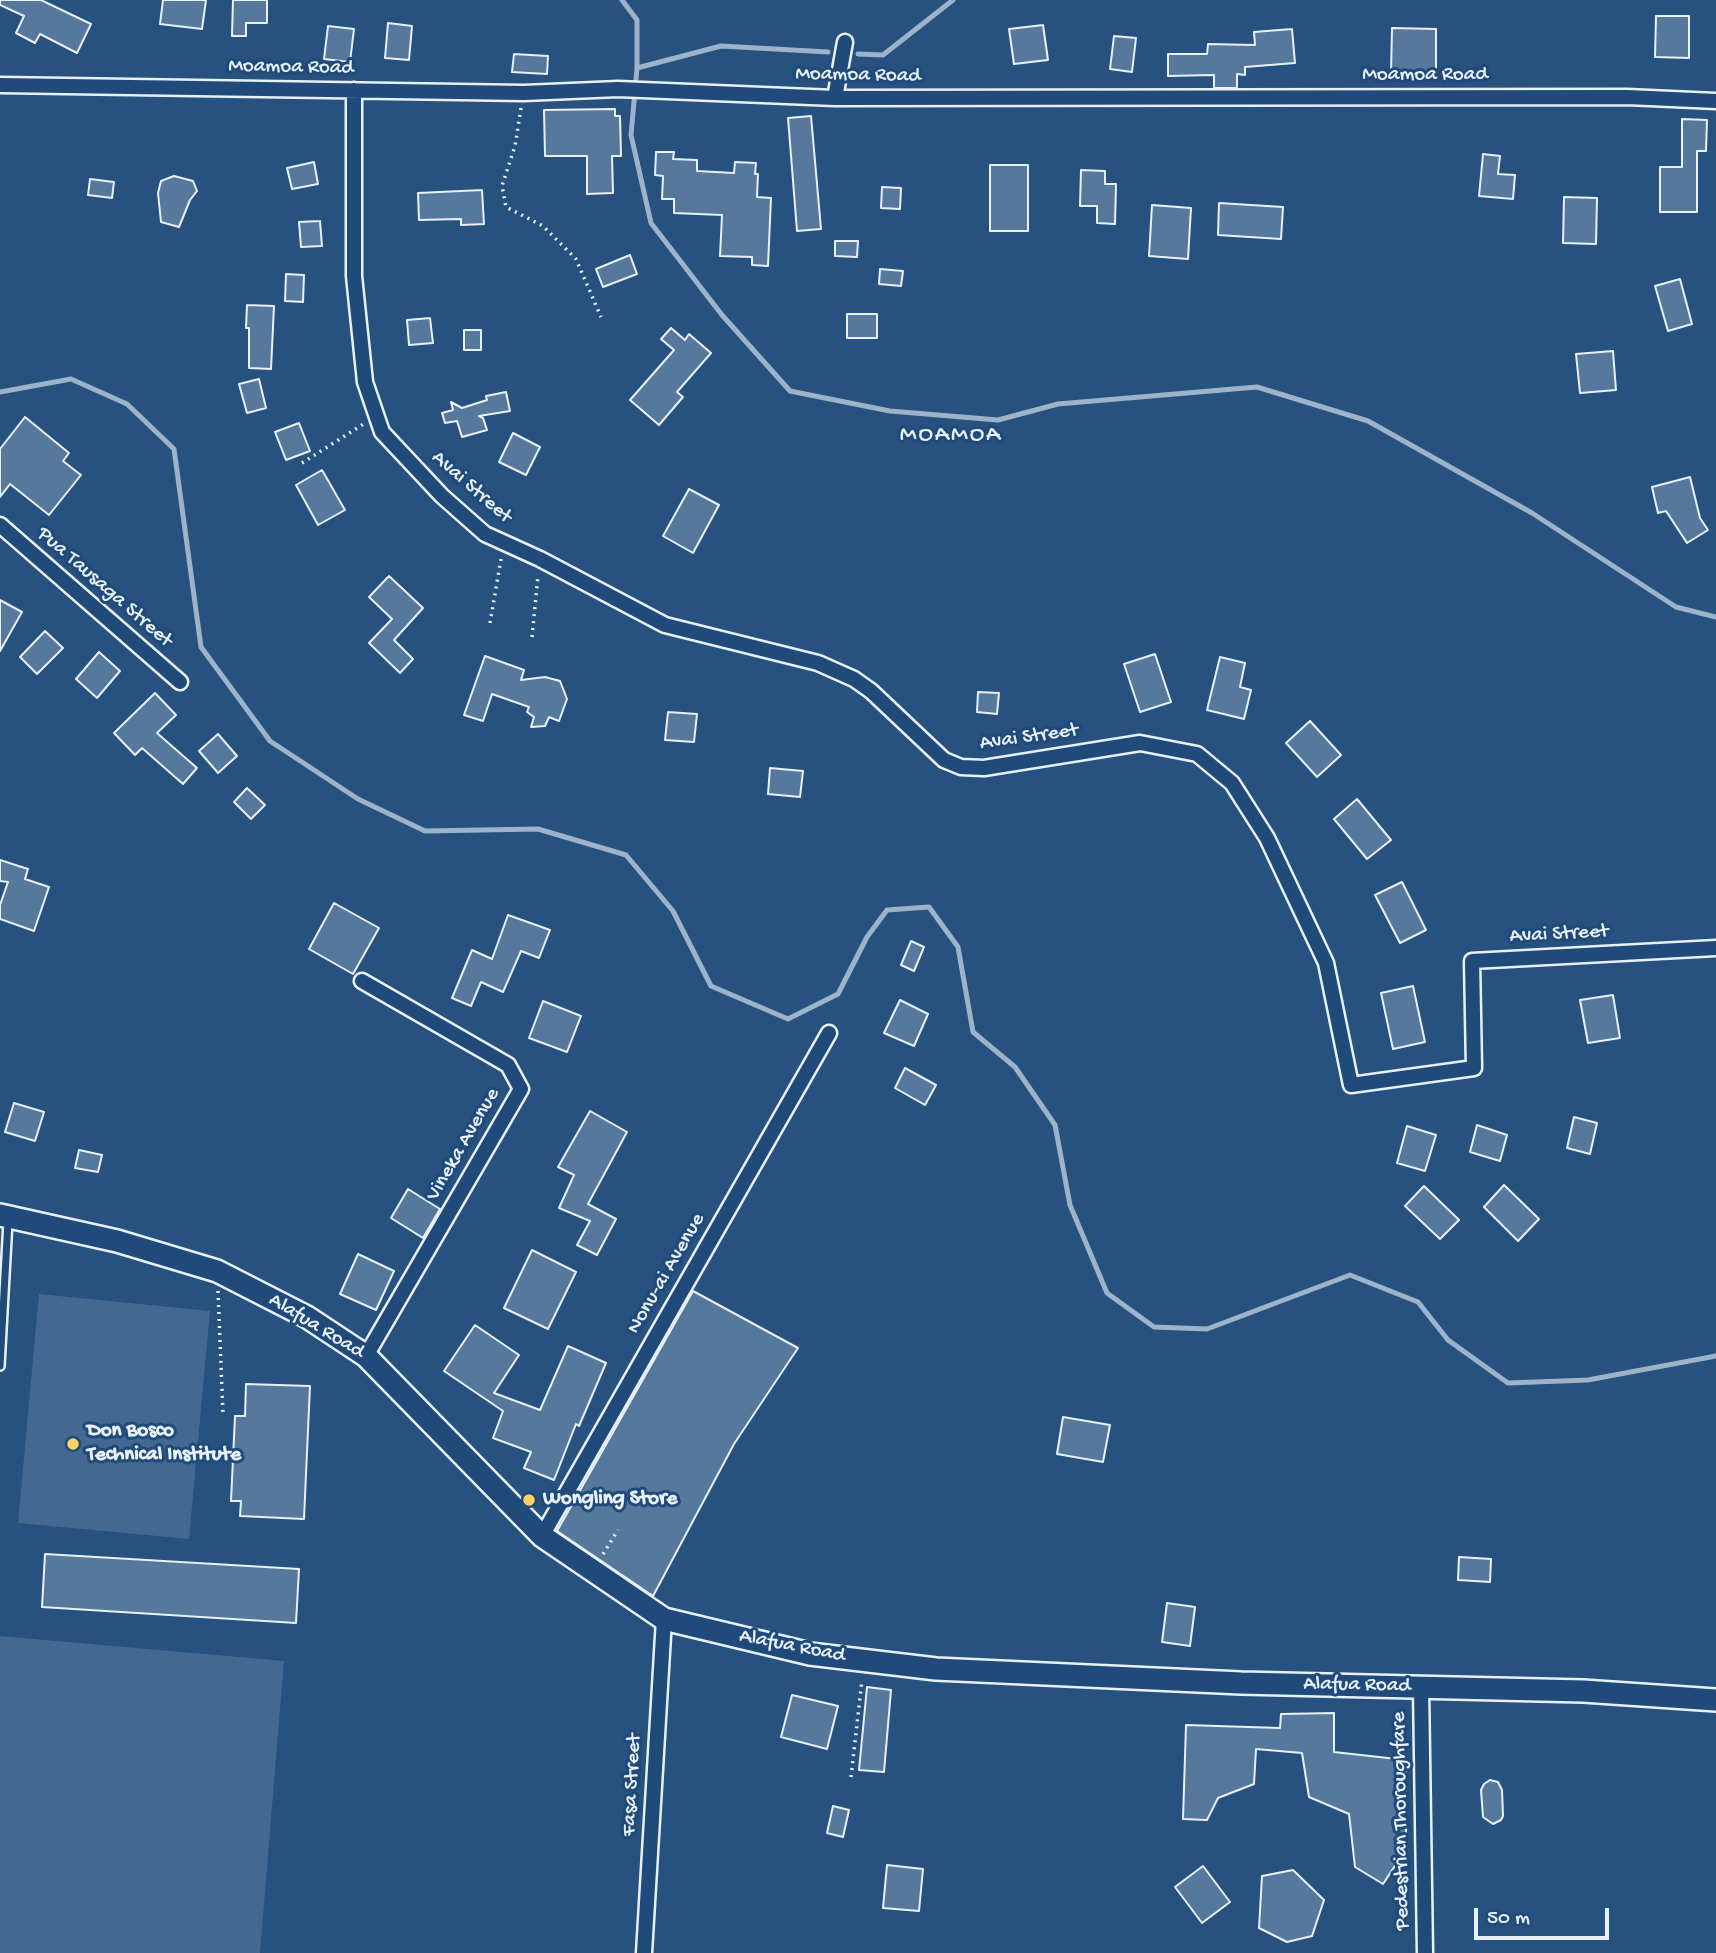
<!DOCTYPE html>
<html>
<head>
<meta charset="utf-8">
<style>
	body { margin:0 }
	#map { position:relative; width:1716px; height:1953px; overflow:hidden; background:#27517f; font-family:"Gochi Hand",sans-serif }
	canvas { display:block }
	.scale { position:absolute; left:1474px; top:1908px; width:135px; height:32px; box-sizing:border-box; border:4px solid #e8f1f8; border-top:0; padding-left:9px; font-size:21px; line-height:24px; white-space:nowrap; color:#e8f1f8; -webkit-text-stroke:5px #1f4a7a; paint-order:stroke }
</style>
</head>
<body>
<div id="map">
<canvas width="1716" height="1953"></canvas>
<div class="scale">50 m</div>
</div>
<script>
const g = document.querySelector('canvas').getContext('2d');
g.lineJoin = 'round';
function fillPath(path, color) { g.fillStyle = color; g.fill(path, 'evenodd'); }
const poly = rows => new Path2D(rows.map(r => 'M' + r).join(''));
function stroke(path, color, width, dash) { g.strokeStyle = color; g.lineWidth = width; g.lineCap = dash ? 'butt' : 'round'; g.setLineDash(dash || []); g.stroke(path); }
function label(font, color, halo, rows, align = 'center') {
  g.font = font + ' "Gochi Hand",sans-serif'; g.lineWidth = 6; g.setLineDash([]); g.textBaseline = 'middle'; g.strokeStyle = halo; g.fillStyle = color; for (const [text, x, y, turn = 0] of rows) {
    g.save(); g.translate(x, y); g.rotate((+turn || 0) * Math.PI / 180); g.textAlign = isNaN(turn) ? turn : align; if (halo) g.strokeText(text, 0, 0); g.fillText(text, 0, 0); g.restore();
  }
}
fillPath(poly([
	[39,1294,210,1311,189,1539,18,1523],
	[0,1636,284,1661,260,1953,0,1953]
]), '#436891');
stroke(poly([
	[622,0,637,20,637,68,631,135,651,223,722,315,790,391,890,411,998,420,1058,404,1257,387,1368,421,1532,513,1676,607,1716,617],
	[858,54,883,55,953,0],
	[637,68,721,46,828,52],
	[0,392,71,379,127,404,174,449,201,647,270,741,358,799,425,831,538,829,626,855,673,911,711,986,788,1019,838,994,867,937,887,910,929,907,958,947,973,1032,1015,1067,1055,1125,1070,1205,1107,1293,1154,1327,1207,1329,1350,1275,1418,1302,1448,1340,1508,1383,1588,1380,1716,1356]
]), '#9db3c9', 5);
const building = poly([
	[0,0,41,0,91,24,77,53,40,34,35,43,16,33,24,16,0,5,0,0],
	[163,0,206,0,202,29,160,24,163,0],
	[233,0,267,0,267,23,246,23,246,36,232,36,233,0],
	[1656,16,1689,16,1689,58,1655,57,1656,16],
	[388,23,412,26,409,60,385,58,388,23],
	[1043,25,1048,60,1014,64,1009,29,1043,25],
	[328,26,354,29,350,62,324,59,328,26],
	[1392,28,1436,29,1436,73,1391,73,1392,28],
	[1292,29,1295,63,1245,67,1245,75,1237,74,1237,88,1214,88,1214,75,1168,76,1168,54,1207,54,1208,44,1255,45,1254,32,1292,29],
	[1114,36,1136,38,1132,72,1110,69,1114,36],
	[514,54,548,56,547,74,512,72,514,54],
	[615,109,615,116,620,116,621,156,612,156,613,193,587,194,587,156,545,156,544,110,615,109],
	[811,116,821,229,797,231,788,118,811,116],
	[1682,119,1707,120,1706,151,1697,151,1697,212,1660,212,1660,167,1682,167,1682,119],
	[656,152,674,152,673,159,697,160,697,171,734,173,735,162,756,163,755,174,758,174,757,197,771,198,768,266,752,265,752,257,720,256,722,215,674,213,674,199,662,199,663,176,655,175,656,152],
	[1483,154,1500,156,1498,174,1515,175,1513,199,1479,196,1483,154],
	[314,162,318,184,292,189,287,168,314,162],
	[990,165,1028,165,1028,231,990,231,990,165],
	[1081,170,1105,171,1105,184,1116,184,1115,224,1097,223,1097,206,1080,206,1081,170],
	[174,176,193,181,197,191,190,200,179,227,161,222,158,193,161,181,174,176],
	[90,179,114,182,112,198,88,195,90,179],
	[882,187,901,188,900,209,881,208,882,187],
	[482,190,484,224,461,225,461,219,419,220,418,193,482,190],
	[1564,197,1597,198,1596,244,1563,243,1564,197],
	[1219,203,1283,207,1281,239,1218,235,1219,203],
	[1152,205,1191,208,1188,259,1149,256,1152,205],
	[320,221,322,246,301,247,299,222,320,221],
	[835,241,858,241,857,257,835,256,835,241],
	[630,255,637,274,603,287,596,269,630,255],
	[880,269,903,271,901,286,879,284,880,269],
	[286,274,304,275,303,302,285,301,286,274],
	[1680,279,1692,324,1668,331,1655,286,1680,279],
	[247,305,274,306,271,369,249,368,249,328,246,328,247,305],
	[847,314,877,314,877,338,847,338,847,314],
	[430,318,433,343,409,345,407,320,430,318],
	[671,328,685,340,689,334,711,353,677,392,683,397,659,425,630,400,674,350,661,339,671,328],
	[464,330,481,330,481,350,464,350,464,330],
	[1613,351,1616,390,1580,393,1576,354,1613,351],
	[259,379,266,408,247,413,239,384,259,379],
	[506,392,510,411,479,416,483,418,487,430,462,437,457,421,445,423,442,413,453,410,451,402,462,408,487,400,486,396,506,392],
	[25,417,69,453,63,461,81,475,49,515,10,484,0,497,0,449,25,417],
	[299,423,310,451,286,460,275,432,299,423],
	[513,433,540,447,526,475,499,462,513,433],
	[322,470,345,510,318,525,296,485,322,470],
	[1690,477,1700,518,1708,530,1687,543,1666,511,1658,513,1652,487,1690,477],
	[689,489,719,505,693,553,663,536,689,489],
	[389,576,423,608,394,640,413,659,400,673,369,643,392,619,369,597,389,576],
	[0,600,22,612,0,651,0,600],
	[45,631,63,648,37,674,20,657,45,631],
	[99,652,120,671,97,698,76,679,99,652],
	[1155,654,1171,702,1140,712,1124,664,1155,654],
	[485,656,524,670,521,680,545,677,560,681,567,699,559,721,549,717,545,726,531,727,534,717,527,712,529,707,492,694,483,721,464,715,485,656],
	[1220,657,1245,663,1240,687,1251,690,1244,719,1207,710,1220,657],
	[978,692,999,693,997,714,977,712,978,692],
	[155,693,176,715,157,733,197,768,183,784,142,748,135,755,114,733,155,693],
	[668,712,697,714,694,742,665,740,668,712],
	[1310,721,1341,755,1317,777,1286,743,1310,721],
	[218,734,237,756,218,773,199,751,218,734],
	[770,768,803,771,800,797,768,794,770,768],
	[247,788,265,805,251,819,234,802,247,788],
	[1357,799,1391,840,1367,859,1334,819,1357,799],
	[0,860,28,869,25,879,49,887,34,931,0,919,0,905,8,882,0,881,0,860],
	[1402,882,1426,930,1400,943,1375,895,1402,882],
	[334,903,379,928,353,974,309,949,334,903],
	[508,915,550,930,539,958,521,951,503,992,481,982,471,1006,452,998,472,950,492,959,508,915],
	[911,941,924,947,914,971,901,965,911,941],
	[1413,986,1425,1042,1393,1049,1381,993,1413,986],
	[1613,995,1620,1038,1588,1043,1580,1000,1613,995],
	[900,1000,928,1014,914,1046,884,1033,900,1000],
	[543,1001,581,1016,567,1052,529,1038,543,1001],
	[905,1068,936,1085,925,1105,895,1088,905,1068],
	[14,1103,44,1112,35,1141,5,1132,14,1103],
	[590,1111,627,1132,588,1204,616,1219,597,1255,577,1245,590,1221,559,1208,574,1175,558,1167,590,1111],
	[1574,1117,1597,1123,1590,1154,1567,1148,1574,1117],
	[1477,1125,1507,1135,1500,1161,1470,1152,1477,1125],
	[1407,1126,1436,1135,1425,1171,1397,1163,1407,1126],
	[79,1150,102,1155,98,1172,75,1168,79,1150],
	[1504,1185,1539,1219,1518,1241,1484,1207,1504,1185],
	[1424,1186,1459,1220,1440,1239,1405,1206,1424,1186],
	[408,1189,440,1209,423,1238,391,1218,408,1189],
	[532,1250,576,1272,548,1329,504,1308,532,1250],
	[358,1254,394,1271,376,1310,340,1294,358,1254],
	[693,1291,798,1348,734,1444,653,1596,557,1531,693,1291],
	[475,1325,519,1355,494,1393,540,1410,568,1346,606,1363,579,1426,576,1424,554,1480,524,1468,531,1452,493,1438,503,1411,444,1371,475,1325],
	[246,1384,310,1386,304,1519,240,1516,241,1501,231,1501,235,1416,245,1416,246,1384],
	[1063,1417,1110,1425,1103,1462,1057,1454,1063,1417],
	[45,1554,299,1569,296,1623,42,1607,45,1554],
	[1459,1557,1491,1559,1490,1582,1458,1580,1459,1557],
	[1167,1603,1195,1607,1190,1646,1162,1642,1167,1603],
	[867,1687,891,1690,884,1772,859,1770,867,1687],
	[792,1695,838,1706,827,1749,781,1737,792,1695],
	[1334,1713,1334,1752,1406,1760,1406,1849,1383,1884,1355,1867,1349,1814,1309,1797,1302,1753,1256,1749,1254,1784,1218,1798,1207,1820,1183,1819,1186,1725,1280,1728,1281,1714,1334,1713],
	[1490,1780,1498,1782,1502,1790,1503,1816,1501,1820,1493,1824,1483,1817,1481,1790,1484,1784,1490,1780],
	[833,1806,849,1810,843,1837,827,1833,833,1806],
	[887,1865,923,1869,919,1911,883,1908,887,1865],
	[1203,1866,1230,1902,1202,1923,1175,1887,1203,1866],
	[1293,1870,1324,1900,1312,1936,1287,1942,1259,1928,1262,1876,1293,1870]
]);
fillPath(building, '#57789d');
stroke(building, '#e8f1f8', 2);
const lane = poly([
	[0,1366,8,1221]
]);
const street = poly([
	[0,85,524,93,618,89,835,98,1627,97,1716,101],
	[354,90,354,276,365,382,382,432,442,496,485,534,540,559,665,625,818,663,854,679,871,691,944,760,961,767,984,768,1140,743,1197,754,1232,783,1267,838,1326,963,1351,1085,1474,1068,1472,961,1716,948],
	[835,98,845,42],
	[0,525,180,682],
	[362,981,508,1065,521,1089,366,1356],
	[542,1536,829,1033],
	[1421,1688,1425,1953],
	[644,1953,664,1619]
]);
const secondary = poly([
	[0,1215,117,1241,217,1271,307,1317,366,1356,542,1536,664,1619,810,1654,936,1669,1241,1683,1583,1691,1716,1700]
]);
stroke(lane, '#e8f1f8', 12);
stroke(street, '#e8f1f8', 19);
stroke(secondary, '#e8f1f8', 26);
stroke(poly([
	[521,108,515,146,502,186,506,207,543,226,576,259,601,317],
	[302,463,365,423],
	[490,623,501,559],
	[532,637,538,576],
	[218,1291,223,1414],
	[603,1554,618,1530],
	[851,1777,862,1680]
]), '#e8f1f8', 3.5, [2, 5]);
stroke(lane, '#1f4a7a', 7);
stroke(street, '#1f4a7a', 14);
stroke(secondary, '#1f4a7a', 21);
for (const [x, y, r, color] of [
	[73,1444,7,"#ffd166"],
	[529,1500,7,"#ffd166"]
]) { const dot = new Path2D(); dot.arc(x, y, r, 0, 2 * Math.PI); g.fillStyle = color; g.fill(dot); stroke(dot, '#1f4a7a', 2.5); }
label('21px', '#e8f1f8', '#1f4a7a', [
	["Moamoa Road",291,68,1],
	["Moamoa Road",858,76,1],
	["Moamoa Road",1425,76],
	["Avai Street",471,488,41],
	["Pua Tausaga Street",104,588,41],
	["Avai Street",1029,738,-8],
	["Avai Street",1559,935,-3],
	["Vineka Avenue",464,1145,-60],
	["Nonu-ai Avenue",667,1274,-60],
	["Alafua Road",316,1327,31],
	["Alafua Road",792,1647,11],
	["Alafua Road",1357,1686,1],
	["Fasa Street",633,1785,-87],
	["Pedestrian Thoroughfare",1402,1821,-91]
]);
label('bold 21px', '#e8f1f8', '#1f4a7a', [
	["Don Bosco",87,1432],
	["Technical Institute",87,1456],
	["Wongling Store",543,1500]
], 'left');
g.letterSpacing = '2px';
label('24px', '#e8f1f8', '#1f4a7a', [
	["MOAMOA",951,436]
]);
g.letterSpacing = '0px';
</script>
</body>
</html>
